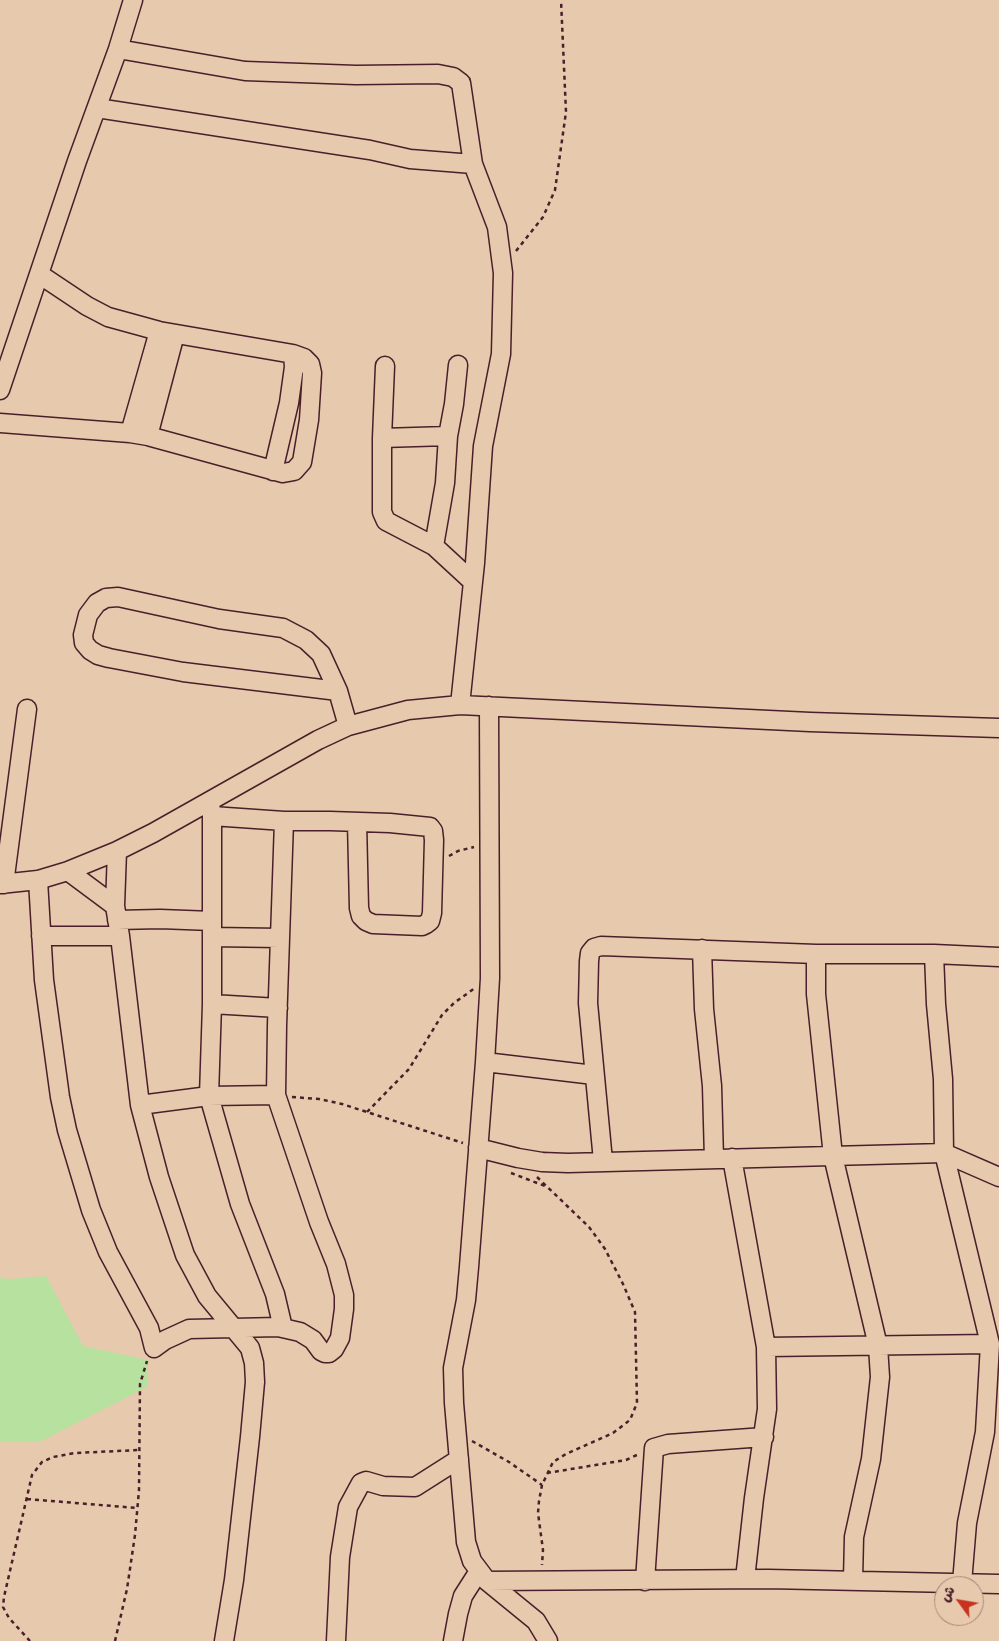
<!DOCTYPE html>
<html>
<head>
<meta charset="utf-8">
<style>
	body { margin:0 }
	#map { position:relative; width:999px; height:1641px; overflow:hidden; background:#e7c9ad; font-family:"Shantell Sans","Playpen Sans Arabic",sans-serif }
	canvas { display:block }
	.north { position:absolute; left:934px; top:1576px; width:50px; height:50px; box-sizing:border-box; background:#e7c9ad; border:1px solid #a88579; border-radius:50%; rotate:302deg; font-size:14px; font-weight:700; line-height:20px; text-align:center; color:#4a1f2b }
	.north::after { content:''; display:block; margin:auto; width:18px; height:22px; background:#c8321e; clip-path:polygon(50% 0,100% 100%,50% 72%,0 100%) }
</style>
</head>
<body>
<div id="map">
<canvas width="999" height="1641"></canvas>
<div class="north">ش</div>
</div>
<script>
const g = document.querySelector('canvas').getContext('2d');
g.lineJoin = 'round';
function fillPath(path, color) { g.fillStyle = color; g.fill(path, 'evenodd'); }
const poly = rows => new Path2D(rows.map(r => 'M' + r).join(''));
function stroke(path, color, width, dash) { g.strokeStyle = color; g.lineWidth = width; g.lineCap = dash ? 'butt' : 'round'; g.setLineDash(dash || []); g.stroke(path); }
fillPath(poly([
	[46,1276,83,1346,148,1360,147,1387,41,1441,0,1441,0,1278,11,1279]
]), '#b7e19e');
const minor = poly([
	[118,49,245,71,356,75,438,74,453,77,461,83,473,164,497,227,503,273,501,354,483,446,475,563,460,705],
	[97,108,370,150,410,159,473,164],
	[385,366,382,438,382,512,386,521,434,546,473,582],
	[0,390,77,161,118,49,133,0],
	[0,423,130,433,148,436,283,473,294,471,302,462,309,420,312,373,310,364,304,358,293,354,159,331,108,317,87,306,39,274],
	[130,433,159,331],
	[148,436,175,334],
	[382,438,448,436],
	[273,471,289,403,294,367,293,354],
	[434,546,445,483,448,436,454,404,458,365],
	[338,691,183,672,109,658,98,655,90,650,84,643,83,635,88,615,97,603,106,598,118,597,219,619,283,628,306,640,321,654,338,691,348,726],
	[489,706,490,978,485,1062,469,1267,466,1300,453,1368,454,1403,466,1542,472,1561,487,1581,536,1621,548,1641],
	[210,805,212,816,212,1004,209,1096,240,1204,275,1294,283,1328],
	[284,821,330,821,390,823,430,827,433,831,434,840,432,913,430,921,426,924,422,926,373,924,366,921,361,916,359,908,357,822],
	[117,851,115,906,120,936,140,1105,159,1177,185,1255,207,1296,250,1348,254,1363,255,1382,250,1437,234,1580,224,1641],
	[68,871,115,906],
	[38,880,44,980,60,1097,67,1130,91,1210,108,1252,149,1328,154,1348,165,1340,189,1329,278,1327,300,1332,313,1340,321,1351,325,1353,329,1353,334,1349,340,1338,344,1309,344,1295,336,1264,319,1222,276,1095,277,1026,284,821,212,816],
	[0,884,38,880,68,871,117,851,153,833,318,740,348,726,408,710,460,705,810,722,999,728],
	[4,884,27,709],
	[117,920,160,919,212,921],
	[41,936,120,936],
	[212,937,280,938],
	[702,949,704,1009,712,1086,714,1159],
	[816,954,816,994,833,1156,878,1346,880,1377,871,1459,854,1537,853,1580],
	[212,1004,278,1008],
	[485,1062,594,1075],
	[140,1105,209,1096,276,1095],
	[478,1148,518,1158,542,1162,568,1163,944,1153,999,1177],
	[732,1158,766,1347,767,1409,754,1498,745,1579],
	[603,1161,588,1003,589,961,590,953,594,948,601,946,816,954,934,954,999,957],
	[766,1347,990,1344,944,1153,943,1079,936,1004,934,954],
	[487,1581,768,1579,999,1584],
	[645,1581,654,1448,668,1444,764,1437],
	[962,1583,967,1523,985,1432,990,1344],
	[336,1641,340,1557,348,1507,361,1483,366,1481,383,1486,415,1487,459,1459],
	[453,1641,458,1614,463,1596,479,1571]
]);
stroke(minor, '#4a1f2b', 21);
stroke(poly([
	[516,251,543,217,555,190,566,112,561,0],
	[449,856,458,851,474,847],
	[292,1097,319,1099,342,1104,463,1143],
	[367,1112,409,1069,442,1015,454,1003,475,988],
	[511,1173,545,1186],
	[537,1177,589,1227,605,1249,623,1284,635,1312,637,1403,630,1420,613,1433,566,1454,553,1462,542,1485,539,1501,538,1513,543,1550,542,1565],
	[472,1441,509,1462,542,1485],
	[547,1473,626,1460,639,1454],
	[27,1499,137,1508],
	[30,1641,9,1618,3,1607,4,1597,32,1475,42,1462,53,1457,75,1453,139,1450],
	[115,1641,127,1589,135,1535,139,1490,140,1384,147,1361]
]), '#4a1f2b', 2.5, [4, 4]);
stroke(minor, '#e7c9ad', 18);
</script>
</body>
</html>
